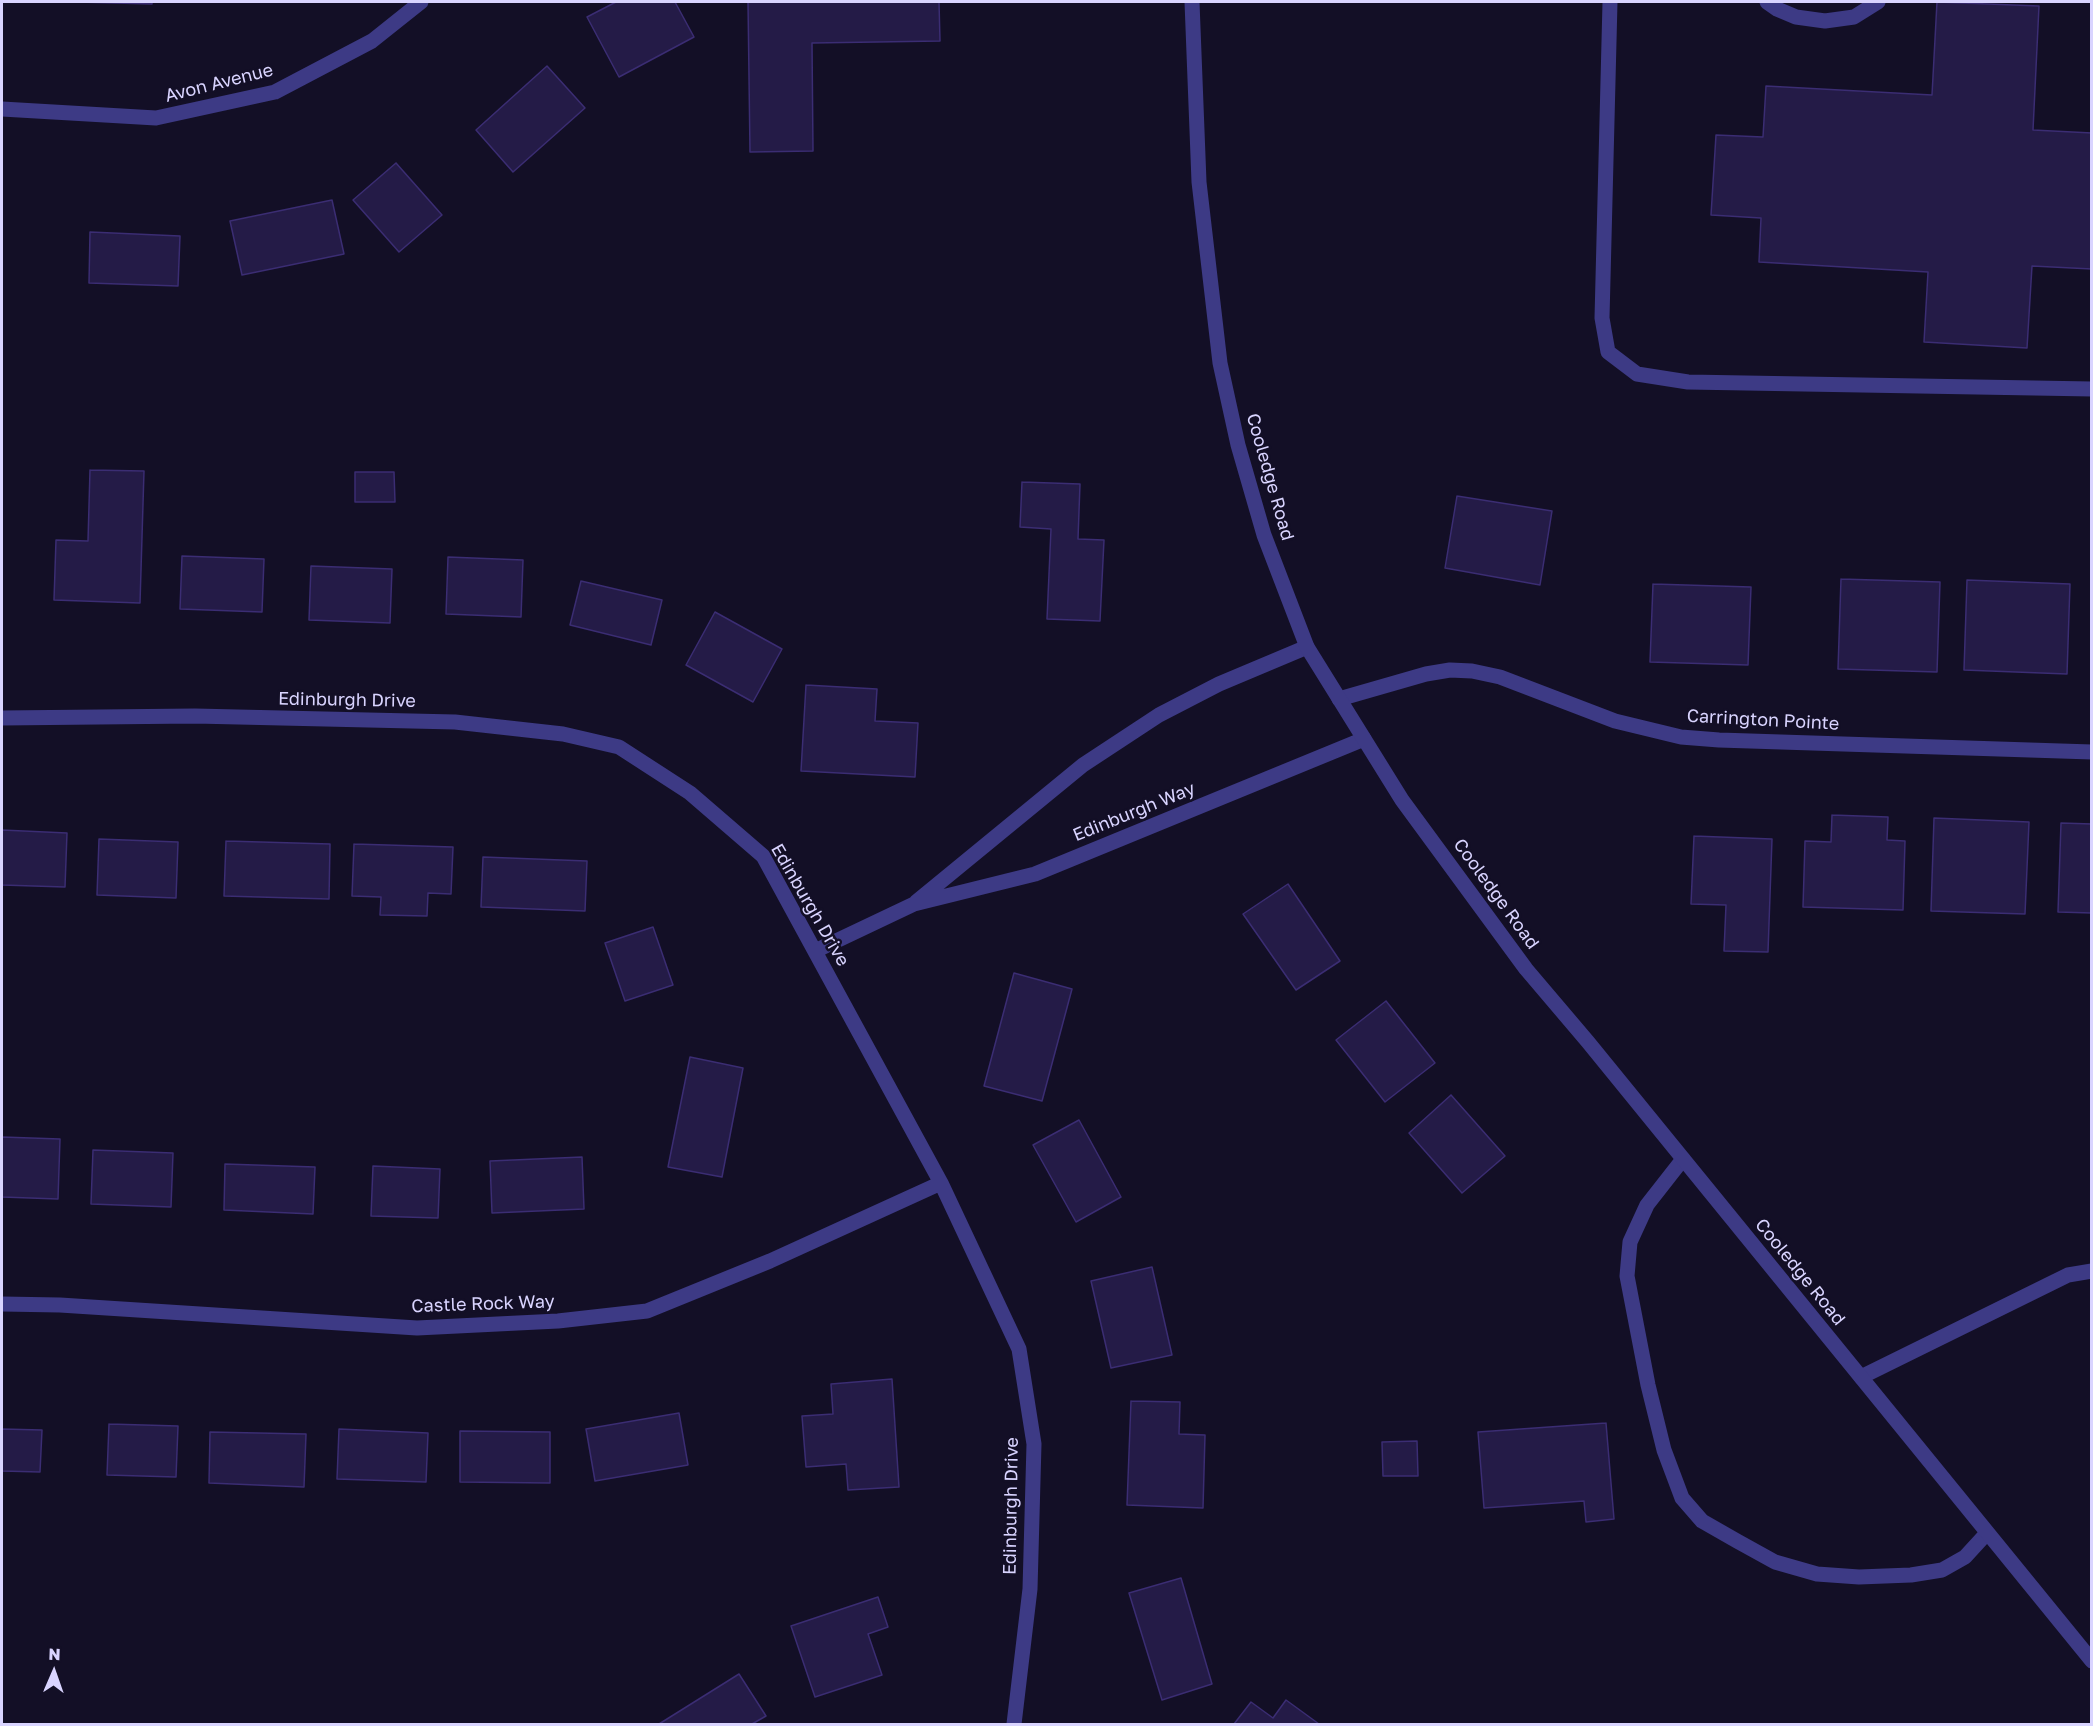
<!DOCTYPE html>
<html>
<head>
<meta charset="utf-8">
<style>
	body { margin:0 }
	#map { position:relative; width:2093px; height:1726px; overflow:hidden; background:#130f26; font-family:"Golos Text",sans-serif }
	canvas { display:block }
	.frame { position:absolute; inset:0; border:3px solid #d9d4ff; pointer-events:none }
	.north { position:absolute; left:24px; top:1642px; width:60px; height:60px; -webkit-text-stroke:4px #130f26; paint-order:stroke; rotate:2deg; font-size:16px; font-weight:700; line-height:24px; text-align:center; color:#d9d4ff }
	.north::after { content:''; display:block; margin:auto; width:21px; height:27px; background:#d9d4ff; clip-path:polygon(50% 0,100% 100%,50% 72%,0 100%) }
</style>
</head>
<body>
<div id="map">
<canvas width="2093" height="1726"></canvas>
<div class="frame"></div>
<div class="north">N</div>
</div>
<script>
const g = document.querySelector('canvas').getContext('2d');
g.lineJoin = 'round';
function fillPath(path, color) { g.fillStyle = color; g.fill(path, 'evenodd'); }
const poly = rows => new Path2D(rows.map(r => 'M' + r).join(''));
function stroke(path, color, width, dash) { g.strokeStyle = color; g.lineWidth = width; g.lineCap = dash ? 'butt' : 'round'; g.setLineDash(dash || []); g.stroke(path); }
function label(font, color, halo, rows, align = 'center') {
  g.font = font + ' "Golos Text",sans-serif'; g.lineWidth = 5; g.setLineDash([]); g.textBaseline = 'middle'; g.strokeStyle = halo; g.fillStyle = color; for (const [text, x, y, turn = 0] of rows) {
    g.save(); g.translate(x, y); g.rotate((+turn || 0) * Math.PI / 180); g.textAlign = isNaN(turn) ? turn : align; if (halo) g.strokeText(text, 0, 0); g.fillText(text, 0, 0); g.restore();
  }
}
const building = poly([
	[77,2,152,2,152,4,77,2],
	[616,2,675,2,694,37,619,77,587,17,616,2],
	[748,2,939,2,940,41,812,43,813,151,750,152,748,2],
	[1937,2,2039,6,2033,130,2092,133,2092,269,2032,266,2027,348,1924,342,1928,272,1759,262,1761,218,1711,215,1716,135,1763,137,1766,86,1932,95,1937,2],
	[547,66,585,108,513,172,476,130,547,66],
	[396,163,442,215,399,252,353,200,396,163],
	[332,200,344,254,242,275,230,221,332,200],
	[90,232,180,236,178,286,89,283,90,232],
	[90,470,144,471,140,603,54,600,56,540,88,541,90,470],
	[355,472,394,472,395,502,355,502,355,472],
	[1022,482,1080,484,1078,539,1104,540,1100,621,1047,619,1051,529,1020,527,1022,482],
	[1457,496,1552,511,1540,585,1445,568,1457,496],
	[182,556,264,559,262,612,180,609,182,556],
	[448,557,523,560,521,617,446,614,448,557],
	[311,566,392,569,390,623,309,620,311,566],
	[1841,579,1940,582,1937,672,1838,669,1841,579],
	[1967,580,2070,584,2067,674,1964,670,1967,580],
	[581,581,662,600,651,645,570,625,581,581],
	[1653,584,1751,587,1748,665,1650,662,1653,584],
	[715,612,782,649,753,702,686,665,715,612],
	[806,685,877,689,875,721,918,723,915,777,801,771,806,685],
	[1832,815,1888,817,1887,840,1905,841,1903,910,1803,907,1805,841,1831,842,1832,815],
	[1934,818,2029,822,2025,914,1931,911,1934,818],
	[2061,823,2092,824,2092,913,2058,912,2061,823],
	[2,830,67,833,65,887,2,885,2,830],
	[1694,836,1772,839,1768,952,1724,951,1726,905,1691,904,1694,836],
	[99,839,178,842,176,898,97,895,99,839],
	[226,841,330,844,329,899,224,896,226,841],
	[354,844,453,847,451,894,428,893,427,916,380,915,381,897,352,896,354,844],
	[483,857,587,861,585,911,481,907,483,857],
	[1288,884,1340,961,1296,990,1243,914,1288,884],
	[653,927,673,985,625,1001,605,943,653,927],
	[1014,973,1072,989,1042,1101,984,1086,1014,973],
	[1386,1001,1435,1063,1385,1102,1336,1040,1386,1001],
	[690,1057,743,1068,722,1177,668,1167,690,1057],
	[1451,1095,1505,1156,1462,1193,1409,1133,1451,1095],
	[1079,1120,1121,1197,1076,1222,1033,1145,1079,1120],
	[2,1137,60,1139,58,1199,2,1197,2,1137],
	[93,1150,173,1153,171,1207,91,1204,93,1150],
	[582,1157,584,1209,492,1213,490,1161,582,1157],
	[225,1164,315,1167,313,1214,224,1210,225,1164],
	[373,1166,440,1169,438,1218,371,1216,373,1166],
	[1152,1267,1172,1355,1111,1368,1091,1281,1152,1267],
	[892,1379,899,1487,848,1490,846,1464,806,1467,802,1416,833,1414,831,1384,892,1379],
	[1131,1401,1180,1402,1179,1434,1205,1435,1203,1508,1127,1505,1131,1401],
	[679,1413,688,1465,595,1481,586,1429,679,1413],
	[1606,1423,1614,1519,1586,1522,1584,1501,1484,1508,1478,1432,1606,1423],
	[109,1424,178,1426,176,1477,107,1475,109,1424],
	[2,1429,42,1430,40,1472,2,1471,2,1429],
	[339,1429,428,1433,426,1482,337,1479,339,1429],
	[460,1431,550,1432,550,1483,460,1482,460,1431],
	[210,1432,306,1434,304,1487,209,1483,210,1432],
	[1417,1441,1418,1476,1383,1476,1382,1442,1417,1441],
	[1181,1578,1212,1684,1162,1700,1129,1593,1181,1578],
	[878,1597,888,1627,868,1634,882,1675,815,1697,791,1626,878,1597],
	[739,1674,766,1716,752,1724,659,1724,739,1674],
	[1286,1700,1319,1724,1234,1724,1251,1702,1273,1718,1286,1700]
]);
fillPath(building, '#241b47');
stroke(building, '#3b2d73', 1.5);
stroke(poly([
	[1610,2,1602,318,1608,352,1637,374,1688,382,2092,389],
	[1767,2,1777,9,1796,17,1825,21,1854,17,1878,2],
	[1683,1159,1647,1205,1630,1242,1627,1276,1648,1385,1664,1450,1682,1498,1702,1521,1737,1541,1775,1562,1817,1574,1859,1577,1911,1575,1942,1570,1965,1557,1987,1533],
	[1861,1377,2068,1275,2092,1271]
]), '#3d3a85', 15);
stroke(poly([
	[2,109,156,118,275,92,372,41,421,2],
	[1339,699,1426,674,1450,670,1472,671,1500,677,1615,721,1681,737,1719,740,2092,752],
	[2,718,195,716,455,722,563,734,619,747,690,793,763,856,941,1183,1019,1349,1034,1444,1030,1589,1014,1724],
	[916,902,1083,765,1159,715,1219,684,1307,647],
	[815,951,914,904,1035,874,1364,739],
	[2,1304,60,1305,417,1328,558,1321,647,1311,770,1261,941,1183]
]), '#3d3a85', 15);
stroke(poly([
	[1192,2,1199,182,1220,363,1238,445,1264,535,1307,647,1402,800,1526,969,1588,1042,2092,1661]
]), '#3d3a85', 15);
label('18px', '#d9d4ff', '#130f26', [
	["Avon Avenue",219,83,-14],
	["Cooledge Road",1270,477,74],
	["Edinburgh Drive",347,700,1],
	["Carrington Pointe",1763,720,3],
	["Edinburgh Way",1134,812,-22],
	["Cooledge Road",1496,894,54],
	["Edinburgh Drive",810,905,60],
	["Cooledge Road",1800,1272,51],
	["Castle Rock Way",483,1304,-2],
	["Edinburgh Drive",1011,1506,-89]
]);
</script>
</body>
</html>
